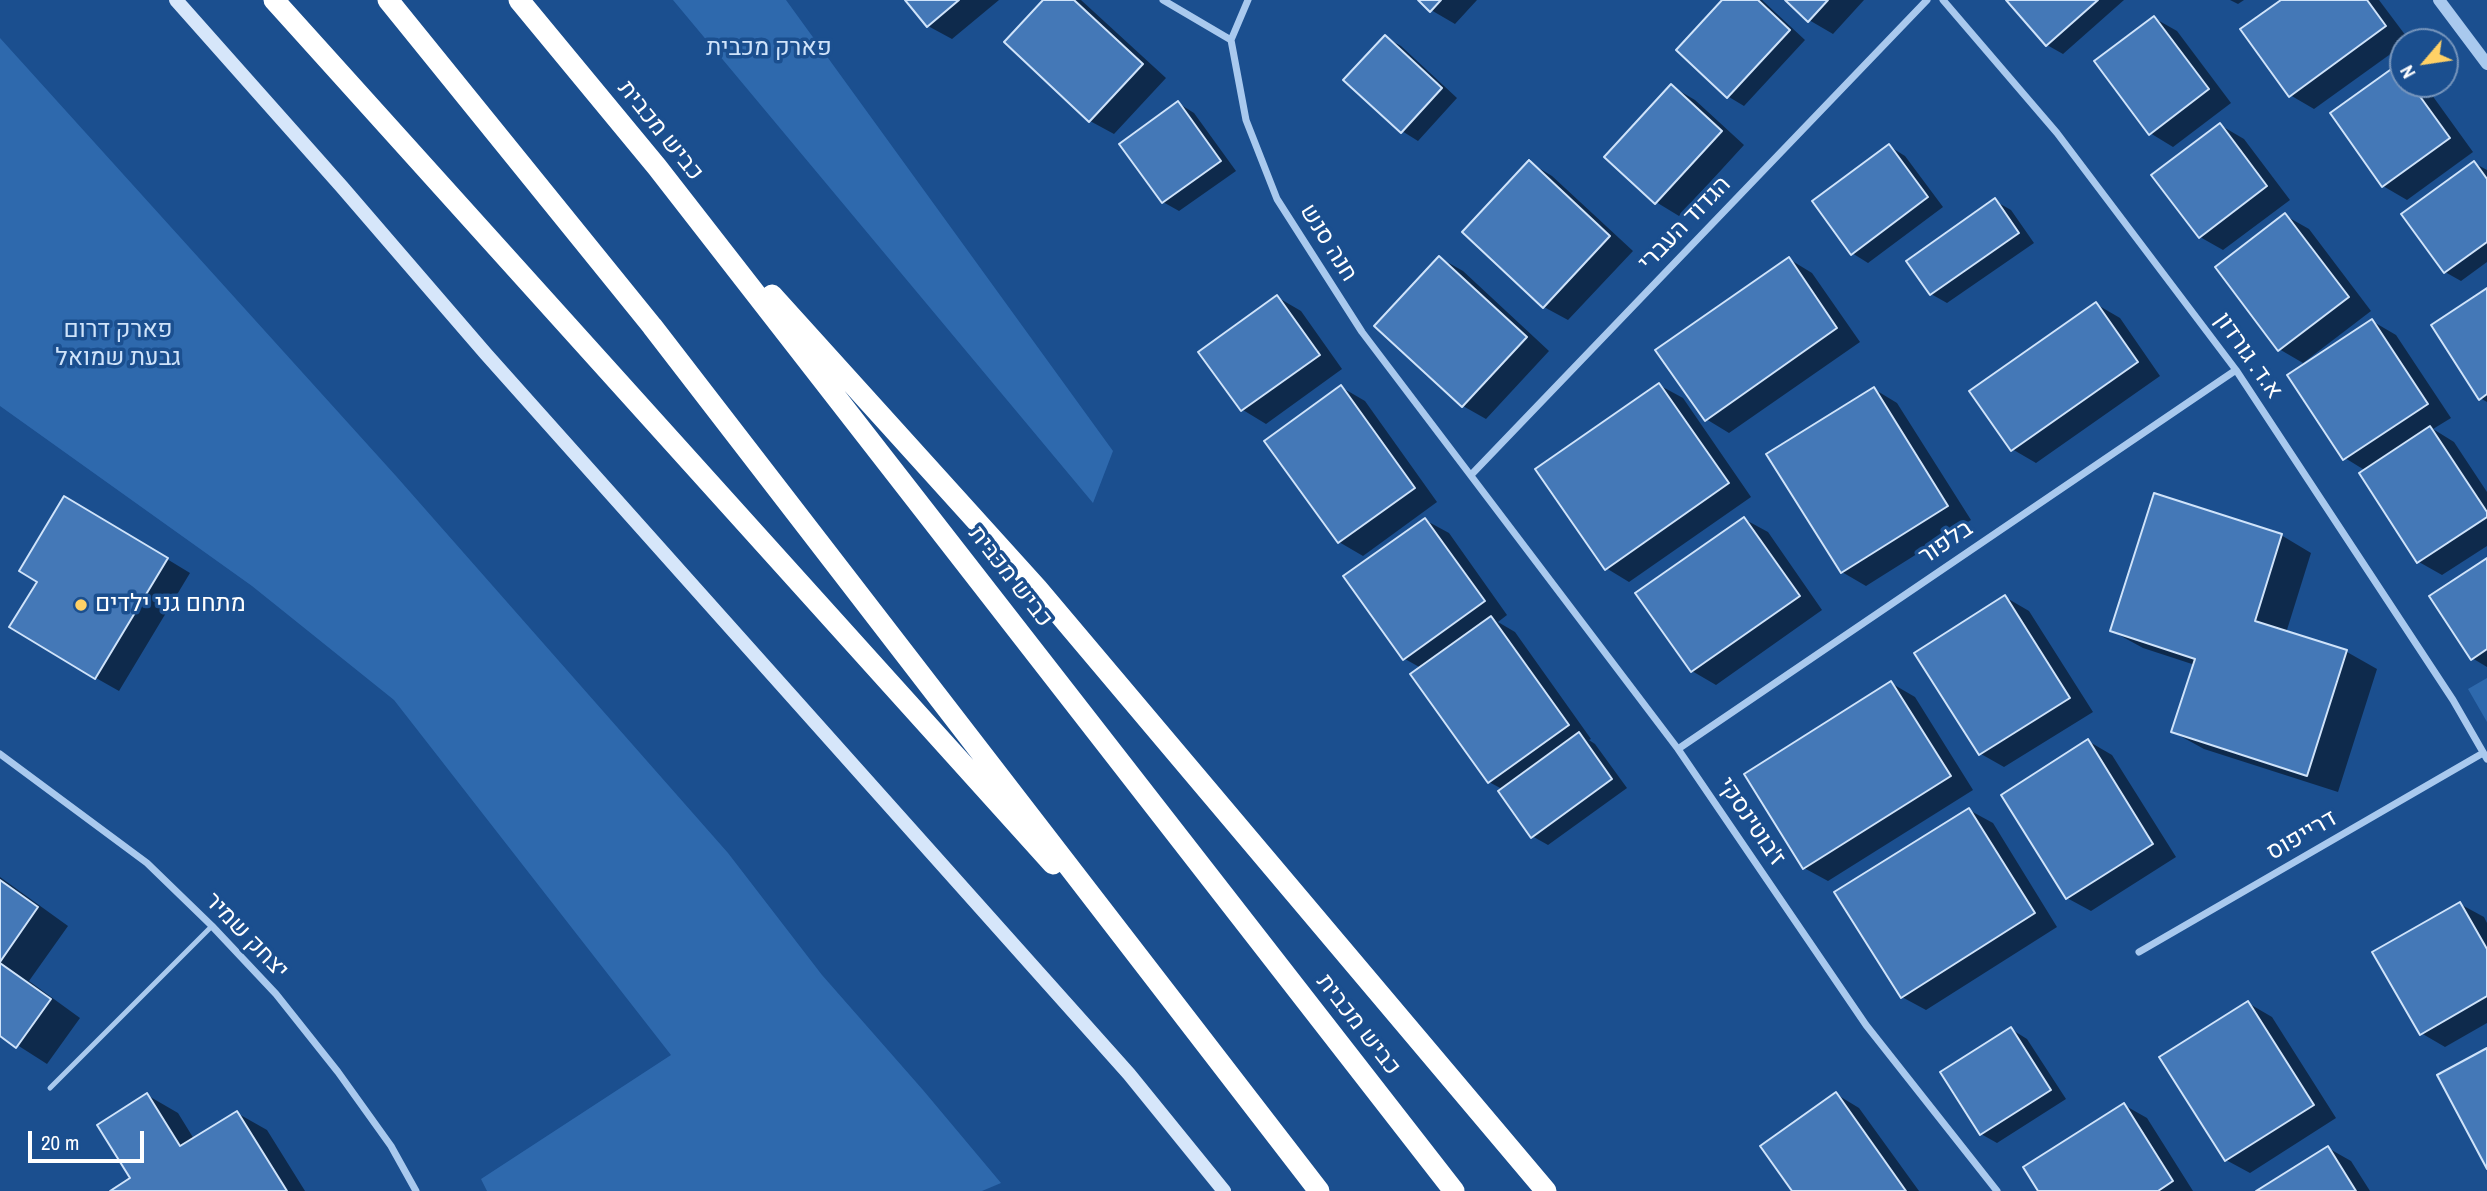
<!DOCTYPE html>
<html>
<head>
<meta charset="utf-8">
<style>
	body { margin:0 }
	#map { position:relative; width:2487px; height:1191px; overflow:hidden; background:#1b4f8f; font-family:"Archivo Narrow",sans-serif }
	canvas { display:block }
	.north { position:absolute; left:2389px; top:28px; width:70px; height:70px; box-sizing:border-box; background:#1b4f8f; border:2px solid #7695bc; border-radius:50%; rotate:241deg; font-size:19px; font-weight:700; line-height:28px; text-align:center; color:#fff }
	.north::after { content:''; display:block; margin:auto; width:24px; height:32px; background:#ffd166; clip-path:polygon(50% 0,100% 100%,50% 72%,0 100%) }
	.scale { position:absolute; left:28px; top:1131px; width:116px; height:32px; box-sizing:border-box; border:4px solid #fff; border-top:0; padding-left:9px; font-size:21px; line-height:24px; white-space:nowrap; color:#fff; -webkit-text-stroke:5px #1b4f8f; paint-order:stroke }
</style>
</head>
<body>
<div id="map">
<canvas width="2487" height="1191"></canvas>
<div class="north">N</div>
<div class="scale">20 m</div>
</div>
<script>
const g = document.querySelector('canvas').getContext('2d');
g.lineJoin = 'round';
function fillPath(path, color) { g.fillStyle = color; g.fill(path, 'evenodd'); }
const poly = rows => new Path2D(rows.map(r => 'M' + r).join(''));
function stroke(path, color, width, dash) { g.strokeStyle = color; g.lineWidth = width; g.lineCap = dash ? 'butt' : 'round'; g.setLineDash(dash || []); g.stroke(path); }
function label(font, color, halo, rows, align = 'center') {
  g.font = font + ' "Archivo Narrow",Heebo,sans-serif'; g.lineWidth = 7; g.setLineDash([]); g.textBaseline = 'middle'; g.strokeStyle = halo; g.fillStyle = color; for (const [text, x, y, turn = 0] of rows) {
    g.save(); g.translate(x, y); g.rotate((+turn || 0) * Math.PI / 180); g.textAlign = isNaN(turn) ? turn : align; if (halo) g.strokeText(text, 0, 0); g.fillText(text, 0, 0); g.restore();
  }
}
fillPath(poly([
	[673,0,786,0,1113,451,1093,503],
	[0,38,396,476,728,853,822,975,923,1090,1001,1183,982,1191,487,1191,481,1179,671,1055,394,700,252,586,0,406],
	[2487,678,2487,722,2468,689]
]), '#2e69ad');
fillPath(poly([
	[907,0,999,0,952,39,928,26],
	[1045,0,1081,0,1166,78,1114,134,1090,121],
	[1420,0,1477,0,1455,24,1431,10],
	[1724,0,1762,0,1805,40,1744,106,1729,97,1678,50],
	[1787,0,1864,0,1833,34,1809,20],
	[2008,0,2124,0,2063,54,2047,45],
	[2230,0,2244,0,2238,4],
	[2284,0,2379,0,2409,40,2403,42,2403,45,2314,109,2290,95],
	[2154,18,2177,31,2231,103,2173,147,2150,133],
	[1385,37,1401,46,1457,98,1418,141,1402,131],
	[2397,67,2403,70,2403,84,2424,84,2473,152,2407,200,2383,186],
	[1671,86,1695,100,1744,145,1679,216,1656,202],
	[1178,103,1194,113,1236,171,1179,211,1163,202],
	[2220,125,2244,139,2290,200,2223,250,2200,237],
	[1889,146,1905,156,1943,207,1868,263,1852,253],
	[1529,162,1552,176,1633,251,1568,320,1544,307,1464,232],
	[2474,163,2487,170,2487,262,2461,281,2445,272],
	[1995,201,2011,210,2034,243,1947,303,1931,294],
	[2286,216,2309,229,2371,311,2303,363,2279,349],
	[1440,258,1463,271,1549,351,1486,419,1463,406],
	[1789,259,1812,273,1860,342,1729,433,1706,419],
	[2487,290,2487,402,2480,398],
	[1277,297,1301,311,1342,369,1266,424,1243,410,1200,352],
	[2096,304,2120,318,2160,376,2036,463,2012,449],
	[2372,321,2396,335,2451,418,2433,429,2454,442,2487,492,2487,546,2442,575,2419,562,2366,471,2345,458],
	[1659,385,1683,398,1751,497,1629,582,1606,568],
	[1341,387,1365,401,1437,502,1363,556,1339,542],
	[1874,389,1897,403,1971,520,1866,586,1842,572],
	[88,511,190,573,119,691,96,678,39,582],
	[1744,519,1768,532,1822,610,1716,685,1692,671],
	[1425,520,1449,533,1507,615,1498,622,1515,632,1591,739,1589,740,1595,744,1627,788,1548,845,1532,836,1502,789,1489,782,1421,668,1405,659],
	[2281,535,2311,553,2286,633,2347,652,2377,669,2338,792,2204,749,2173,732,2195,665,2143,648,2112,631],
	[2487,560,2487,667,2472,658],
	[2005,597,2029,611,2093,712,2004,767,1981,754],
	[1891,683,1915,697,1973,790,1828,881,1804,868],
	[2088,741,2112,755,2176,857,2091,911,2067,898],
	[1969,810,1993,823,2057,927,1926,1010,1902,997],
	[0,877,68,926,29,981,80,1018,47,1064,0,1034],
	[2460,904,2484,917,2487,923,2487,1023,2445,1047,2421,1033],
	[2248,1003,2272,1017,2336,1118,2250,1173,2226,1160],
	[2011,1029,2027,1039,2066,1099,1997,1143,1981,1134],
	[1836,1094,1859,1108,1919,1191,1794,1191],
	[147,1095,178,1113,194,1139,237,1113,267,1130,305,1191,114,1191,133,1179],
	[2124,1105,2147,1118,2193,1191,2040,1191],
	[2328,1148,2351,1161,2370,1191,2259,1191]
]), '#0007');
const building = poly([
	[905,0,959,0,927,27,905,0],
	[1043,0,1074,0,1143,64,1089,122,1004,42,1043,0],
	[1418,0,1441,0,1430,12,1418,0],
	[1722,0,1758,0,1790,30,1727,98,1676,50,1722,0],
	[1785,0,1828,0,1808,22,1785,0],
	[2006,0,2098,0,2046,46,2006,0],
	[2281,0,2367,0,2386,26,2289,97,2240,29,2281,0],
	[2154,16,2209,89,2149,135,2094,61,2154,16],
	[1385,35,1442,88,1401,133,1343,80,1385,35],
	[2397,65,2403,73,2403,84,2411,84,2450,138,2382,187,2330,113,2397,65],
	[1671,84,1722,131,1655,204,1604,157,1671,84],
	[1178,101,1221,161,1162,203,1119,144,1178,101],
	[2220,123,2267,186,2199,238,2151,175,2220,123],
	[1889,144,1928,197,1851,255,1812,201,1889,144],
	[1529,160,1610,236,1543,308,1462,232,1529,160],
	[2474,161,2487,179,2487,242,2444,273,2401,214,2474,161],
	[1995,198,2019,233,1930,295,1906,261,1995,198],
	[2285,213,2349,297,2278,351,2215,267,2285,213],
	[1439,256,1527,337,1462,407,1374,326,1439,256],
	[1789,257,1837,328,1705,421,1655,350,1789,257],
	[2487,288,2487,394,2479,400,2431,325,2487,288],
	[1277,295,1320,355,1241,411,1198,352,1277,295],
	[2096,302,2138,362,2011,451,1969,391,2096,302],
	[2372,319,2428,404,2343,460,2287,375,2372,319],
	[1659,383,1729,483,1605,570,1535,469,1659,383],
	[1341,385,1415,488,1338,543,1264,441,1341,385],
	[1874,387,1948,506,1841,573,1766,454,1874,387],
	[2430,426,2487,512,2487,517,2417,563,2359,473,2430,426],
	[2154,493,2282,534,2255,621,2347,650,2307,776,2171,732,2195,659,2110,631,2154,493],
	[64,496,168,558,95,679,9,627,37,582,19,571,64,496],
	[1744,517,1800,596,1691,672,1635,593,1744,517],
	[1425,518,1485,601,1403,660,1343,576,1425,518],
	[2487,558,2487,649,2471,660,2429,596,2487,558],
	[2005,595,2070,698,1979,755,1914,653,2005,595],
	[1491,616,1569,725,1488,783,1410,674,1491,616],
	[1891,681,1951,776,1803,869,1744,774,1891,681],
	[1579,732,1612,779,1531,838,1498,791,1579,732],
	[2088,739,2153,844,2066,899,2001,795,2088,739],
	[1969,808,2035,913,1901,998,1834,892,1969,808],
	[0,880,38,907,0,962,0,880],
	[2460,902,2487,949,2487,996,2420,1035,2372,952,2460,902],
	[0,963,51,999,16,1048,0,1036,0,963],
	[2248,1001,2314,1105,2225,1161,2159,1057,2248,1001],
	[2011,1027,2051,1090,1980,1135,1940,1072,2011,1027],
	[2487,1048,2487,1169,2437,1075,2487,1048],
	[1836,1092,1906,1191,1792,1191,1760,1146,1836,1092],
	[147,1093,180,1146,237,1111,287,1191,110,1191,130,1178,97,1125,147,1093],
	[2124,1103,2173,1181,2158,1191,2038,1191,2023,1167,2124,1103],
	[2328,1146,2356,1191,2256,1191,2328,1146]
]);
fillPath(building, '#4478b7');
stroke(building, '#cfe3fa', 2);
stroke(poly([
	[50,1088,212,926]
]), '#a9c9ee', 5);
stroke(poly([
	[1163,0,1231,40],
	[1248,0,1231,40,1246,120,1277,199,1362,332,1678,749,1866,1025,1997,1191],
	[1943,0,2057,133,2236,370,2453,700,2487,759],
	[1471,475,1927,0],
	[1678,749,2236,370],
	[0,754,147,863,212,926,276,994,338,1072,391,1146,416,1191],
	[2139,952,2483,753]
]), '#a9c9ee', 7);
stroke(poly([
	[2439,0,2487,64]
]), '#a9c9ee', 12);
stroke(poly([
	[176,0,342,187,486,354,1129,1074,1224,1191]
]), '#d6e6fa', 14);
stroke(poly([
	[274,0,1053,864],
	[388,0,652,326,1319,1191],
	[519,0,657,167,1454,1191],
	[772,295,1037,588,1546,1191]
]), '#fff', 21);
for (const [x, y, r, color] of [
	[81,605,7,"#ffd166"]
]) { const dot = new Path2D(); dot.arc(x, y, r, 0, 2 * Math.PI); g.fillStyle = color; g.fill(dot); stroke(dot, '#1b4f8f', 2.5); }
label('24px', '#cfe3fa', '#1b4f8f', [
	["פארק מכבית",769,49],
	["פארק דרום",118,331],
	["גבעת שמואל",118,359]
]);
label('24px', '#fff', '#1b4f8f', [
	["כביש מכבית",660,131,51],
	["הגדוד העברי",1685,224,-46],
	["חנה סנש",1328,243,58],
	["א.ד. גורדון",2248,356,55],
	["בלפור",1946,543,-34],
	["כביש מכבית",1010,577,52],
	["ז'בוטינסקי",1751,822,56],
	["דרייפוס",2302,836,-30],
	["יצחק שמיר",246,936,46],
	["כביש מכבית",1358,1025,52]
]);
label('24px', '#fff', '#1b4f8f', [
	["מתחם גני ילדים",95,605]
], 'left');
</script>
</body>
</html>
